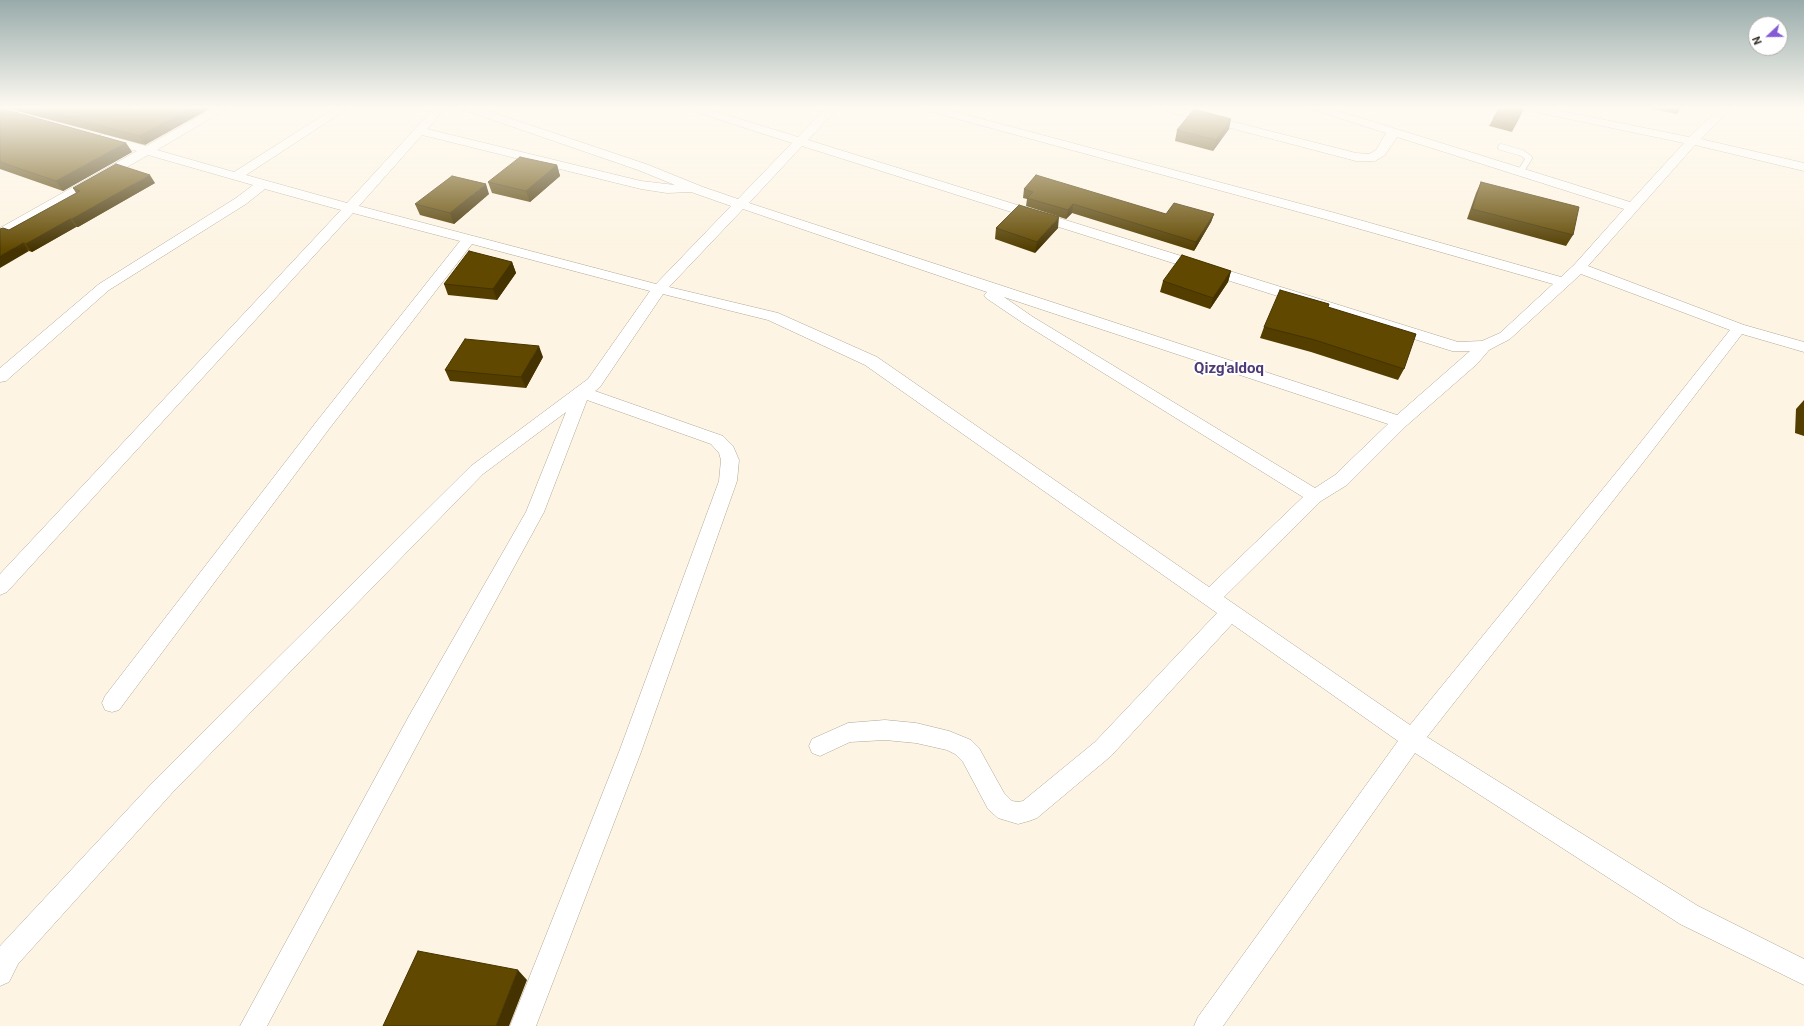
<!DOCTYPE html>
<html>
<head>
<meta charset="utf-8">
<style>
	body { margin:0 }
	#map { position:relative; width:1804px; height:1026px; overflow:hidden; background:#fdf4e3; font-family:Roboto,sans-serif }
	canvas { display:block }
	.north { position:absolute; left:1748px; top:16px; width:40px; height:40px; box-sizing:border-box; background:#fff; border:1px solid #afadab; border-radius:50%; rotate:248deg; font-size:11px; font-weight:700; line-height:16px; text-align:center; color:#36322c }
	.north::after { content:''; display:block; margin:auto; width:14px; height:18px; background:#855bd5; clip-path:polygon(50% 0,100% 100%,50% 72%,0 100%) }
</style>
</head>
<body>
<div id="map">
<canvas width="1804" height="1026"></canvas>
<div class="north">N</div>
</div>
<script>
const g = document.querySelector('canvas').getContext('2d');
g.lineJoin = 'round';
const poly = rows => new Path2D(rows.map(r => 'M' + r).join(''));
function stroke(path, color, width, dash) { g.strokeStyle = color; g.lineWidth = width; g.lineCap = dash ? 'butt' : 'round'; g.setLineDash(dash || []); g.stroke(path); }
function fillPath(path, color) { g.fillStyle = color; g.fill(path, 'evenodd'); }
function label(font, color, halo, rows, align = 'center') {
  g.font = font + ' Roboto,sans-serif'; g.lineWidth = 4; g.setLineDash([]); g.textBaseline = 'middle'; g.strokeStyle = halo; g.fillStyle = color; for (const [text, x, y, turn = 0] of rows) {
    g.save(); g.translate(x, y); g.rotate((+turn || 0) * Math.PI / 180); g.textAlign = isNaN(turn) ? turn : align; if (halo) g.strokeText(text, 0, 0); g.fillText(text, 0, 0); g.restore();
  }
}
const service = poly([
	[1501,147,1522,153,1529,158,1521,171]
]);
const minor = poly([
	[216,107,230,107,157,150,234,172,336,107,349,107,347,109,246,175,347,203,435,107,447,107,427,129,641,181,675,185,638,170,461,109,459,107,476,107,646,164,703,187,738,199,792,143,686,109,684,107,701,107,798,137,827,107,839,107,808,140,1458,342,1482,341,1500,333,1553,284,1325,219,921,109,919,107,937,107,1335,213,1561,277,1574,265,1624,209,1397,137,1385,155,1375,161,1356,161,1158,109,1156,107,1175,107,1356,153,1369,154,1376,150,1386,133,1311,109,1309,107,1326,107,1630,202,1684,143,1526,110,1522,109,1520,107,1542,107,1689,137,1721,107,1733,107,1701,139,1804,163,1804,171,1695,145,1588,266,1744,325,1804,342,1804,352,1742,334,1645,460,1427,737,1698,906,1804,959,1804,985,1680,924,1415,753,1223,1026,1194,1026,1198,1017,1398,741,1232,624,1111,756,1037,818,1029,821,1018,824,998,818,988,809,963,762,955,754,947,750,916,743,885,740,850,742,820,756,812,753,809,746,812,739,848,723,885,720,916,723,949,731,971,740,979,748,1004,793,1012,801,1018,802,1023,801,1095,742,1217,613,865,365,768,320,663,294,600,387,595,391,723,436,733,446,739,460,737,481,641,752,536,1026,510,1026,619,752,719,481,721,460,719,453,711,444,587,400,544,512,425,730,267,1026,240,1026,409,716,526,512,566,412,483,474,172,793,18,964,9,982,0,986,0,946,156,779,471,466,588,379,650,291,472,244,329,429,119,710,112,712,105,710,102,703,105,696,317,421,460,241,353,213,7,592,0,595,0,574,341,210,265,189,246,204,109,290,6,381,0,382,0,368,99,284,236,198,253,185,148,155,5,237,0,238,0,228,137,151,99,141,97,138,99,135,103,134,146,146,216,107],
	[422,135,641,189,667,193,691,192,731,206,656,284,359,206,422,135],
	[802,146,1452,351,1470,351,1397,415,749,203,802,146],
	[743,209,987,292,984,295,986,298,1023,323,1303,497,1209,587,877,357,778,313,669,287,743,209],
	[1581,274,1730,330,1633,452,1410,725,1224,597,1321,501,1347,485,1406,426,1477,364,1489,350,1510,339,1581,274],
	[1004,297,1388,424,1335,475,1315,488,1033,317,1004,297]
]);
stroke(service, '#b0a897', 7);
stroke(minor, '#b0a897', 1);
stroke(service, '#fff', 6);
fillPath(minor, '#fff');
fillPath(poly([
	[2,107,126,107,145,145],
	[1525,107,1512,132,1489,126,1493,119],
	[1642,107,1682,107,1677,114],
	[0,108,126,143,132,152,63,191,0,169],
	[1229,129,1213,151,1175,141,1177,130],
	[557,165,560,176,530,202,492,193,488,182],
	[1481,182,1573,235,1566,246,1467,219,1476,193],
	[155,183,78,227,76,227,32,252,29,251,9,230,76,193,73,188],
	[1024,189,1166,214,1214,214,1211,222,1194,251,1072,213,1066,219,1026,206,1027,199,1023,198],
	[489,194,454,224,420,215,415,204],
	[996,228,1058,228,1035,253,995,239],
	[512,262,516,273,497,300,448,295,444,284],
	[1231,271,1228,282,1210,309,1160,292,1163,281],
	[1328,307,1404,369,1398,380,1311,352,1260,338,1264,327],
	[543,357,526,388,450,381,445,370],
	[1804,400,1804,436,1795,433,1796,409]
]), '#533e00');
fillPath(poly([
	[192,107,213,107,145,145,139,136],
	[1231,119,1229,129,1213,151,1216,140],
	[126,143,132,152,63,191,56,181],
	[557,165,560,176,530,202,526,191],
	[150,175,155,183,78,227,72,219],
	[486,184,489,194,454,224,450,213],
	[1073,204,1072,213,1066,219,1068,210],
	[1214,214,1211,222,1194,251,1196,242],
	[1059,217,1058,228,1035,253,1037,242],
	[70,219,76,227,32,252,26,244],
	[23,243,29,251,0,268,0,256],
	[512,262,516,273,497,300,493,289],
	[1231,271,1228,282,1210,309,1213,298],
	[539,346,543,357,526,388,521,377],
	[518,970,527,980,509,1026,496,1026]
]), '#443200');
const building = poly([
	[30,107,126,107,138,110,144,107,192,107,139,136,30,107],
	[1500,107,1524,107,1515,125,1493,119,1500,107],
	[0,108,126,143,56,181,0,162,0,108],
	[1194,109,1231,119,1216,140,1177,130,1194,109],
	[520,157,557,165,526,191,488,182,520,157],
	[116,164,150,175,72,219,70,219,26,244,23,243,0,256,0,229,3,228,9,230,80,191,73,188,116,164],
	[1036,175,1166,214,1174,203,1214,214,1196,242,1073,204,1068,210,1027,198,1033,192,1024,189,1036,175],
	[452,176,486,184,450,213,415,204,452,176],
	[1481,182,1579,207,1573,235,1472,209,1481,182],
	[1019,205,1059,217,1037,242,996,228,1019,205],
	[469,251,512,262,493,289,444,284,469,251],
	[1182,255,1231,271,1213,298,1163,281,1182,255],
	[1280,290,1329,304,1328,307,1416,334,1404,369,1315,340,1264,327,1280,290],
	[465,339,539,346,521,377,445,370,465,339],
	[418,951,518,970,496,1026,383,1026,418,951]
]);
fillPath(building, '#614800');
stroke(building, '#443200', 1);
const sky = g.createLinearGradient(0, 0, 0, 250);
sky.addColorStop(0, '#98abaa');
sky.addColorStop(0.43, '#fefaf2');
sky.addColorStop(1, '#fefaf200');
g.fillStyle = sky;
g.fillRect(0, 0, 1804, 250);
label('bold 15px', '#4d3a76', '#fff', [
	["Qizg'aldoq",1229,369]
]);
</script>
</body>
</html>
